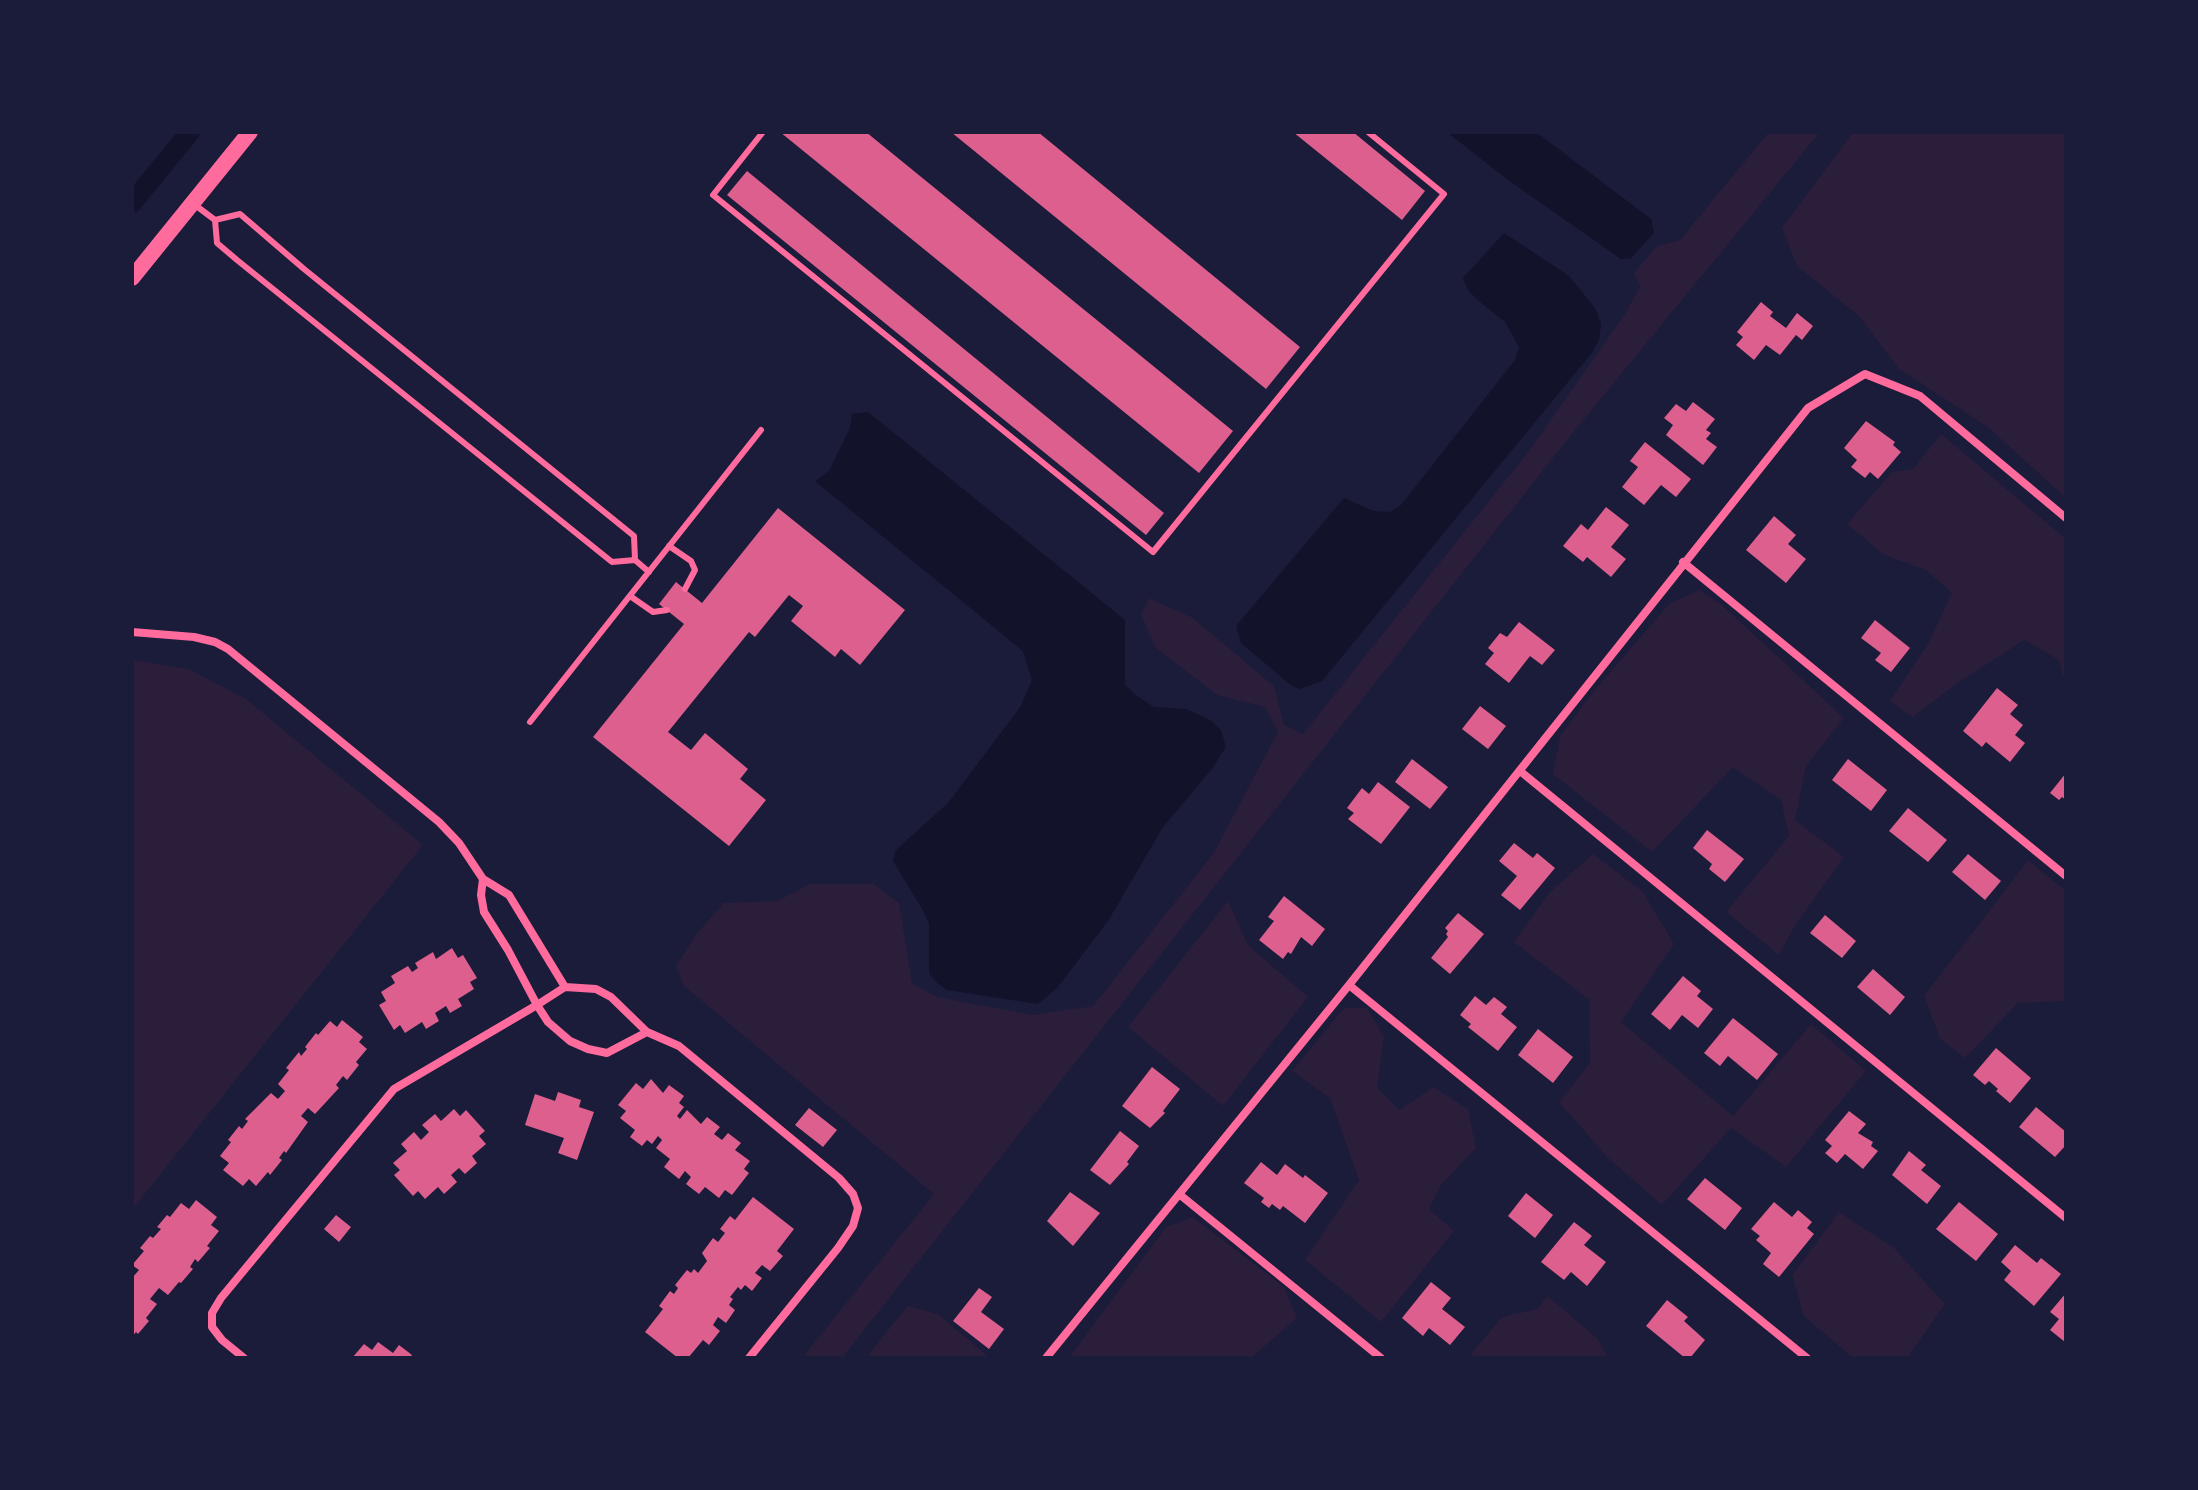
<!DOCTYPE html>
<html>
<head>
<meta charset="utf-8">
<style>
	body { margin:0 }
	#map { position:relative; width:2198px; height:1490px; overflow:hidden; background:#1b1b3a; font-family:"Alegreya Sans",sans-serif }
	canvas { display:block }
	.frame { position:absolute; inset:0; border:134px solid #1b1b3a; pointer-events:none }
</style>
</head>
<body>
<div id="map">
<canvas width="2198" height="1490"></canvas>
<div class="frame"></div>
</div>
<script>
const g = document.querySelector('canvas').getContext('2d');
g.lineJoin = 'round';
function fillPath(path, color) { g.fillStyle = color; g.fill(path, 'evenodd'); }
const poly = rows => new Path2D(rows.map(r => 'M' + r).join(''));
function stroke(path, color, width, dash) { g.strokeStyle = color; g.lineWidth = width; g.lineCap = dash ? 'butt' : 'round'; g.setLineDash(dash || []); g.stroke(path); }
fillPath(poly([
	[1769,132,1820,132,1571,435,842,1358,802,1358,934,1194,684,986,676,966,697,933,724,903,777,901,810,884,874,884,899,903,912,983,937,997,1033,1015,1093,1006,1213,854,1278,732,1265,707,1217,695,1155,647,1141,614,1149,598,1193,618,1274,686,1284,725,1303,734,1529,451,1625,314,1640,287,1634,273,1657,246,1680,240],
	[1853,132,2066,132,2066,498,1989,428,1898,368,1859,316,1797,266,1782,228],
	[1941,434,2066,539,2066,686,2059,660,2024,640,1955,685,1913,717,1890,701,1928,644,1952,593,1926,570,1884,555,1847,524,1892,472,1913,469],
	[1699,590,1721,604,1844,718,1806,766,1795,820,1844,857,1796,924,1779,955,1726,912,1789,836,1781,800,1733,767,1652,852,1553,774,1560,736,1593,692,1670,603],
	[132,660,189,669,246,699,423,845,132,1210],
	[1593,854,1643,892,1674,944,1621,1022,1733,1116,1811,1024,1866,1071,1786,1167,1731,1128,1662,1205,1607,1157,1559,1102,1590,1063,1589,1000,1514,942,1549,893],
	[2028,860,2066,891,2066,1001,2018,1003,1965,1058,1940,1039,1924,996],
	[1228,901,1248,945,1308,997,1223,1106,1128,1027],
	[1344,1008,1367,1008,1384,1037,1377,1088,1399,1110,1434,1087,1468,1109,1476,1148,1441,1185,1429,1209,1454,1231,1381,1322,1305,1260,1359,1180,1330,1098,1292,1071],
	[1839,1212,1894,1248,1945,1304,1907,1358,1853,1358,1804,1316,1792,1275],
	[1193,1217,1284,1287,1297,1318,1251,1358,1069,1358,1166,1227],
	[1548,1296,1597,1338,1608,1358,1468,1358,1502,1317,1537,1309],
	[907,1306,938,1314,990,1358,866,1358]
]), '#2a1e3b');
fillPath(poly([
	[1447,132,1536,132,1651,219,1654,233,1630,259,1621,259,1508,180],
	[1504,233,1569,276,1595,308,1601,324,1599,340,1591,354,1322,681,1300,689,1292,686,1241,643,1236,626,1344,498,1374,511,1390,512,1401,505,1515,360,1519,347,1505,322,1480,302,1468,290,1463,278],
	[868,412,1125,620,1125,685,1137,696,1154,707,1186,709,1210,720,1221,730,1226,747,1211,770,1163,827,1108,921,1057,988,1038,1004,947,990,936,982,929,973,929,924,924,912,893,861,896,850,948,803,1021,706,1032,680,1023,651,815,481,829,471,850,428,852,414]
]), '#12122b');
stroke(poly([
	[132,203,190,132]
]), '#12122b', 20);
fillPath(poly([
	[780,132,866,132,1233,431,1199,473],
	[951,132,1038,132,1300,347,1266,389],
	[1293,132,1353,132,1425,191,1402,220],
	[747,171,1164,513,1146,535,727,195],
	[1761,302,1773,312,1770,316,1786,328,1797,313,1813,326,1802,340,1796,335,1780,355,1766,345,1754,360,1736,345,1743,337,1737,332],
	[1693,402,1715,419,1706,430,1711,433,1706,439,1717,447,1703,465,1666,435,1673,425,1664,418,1676,404,1686,411],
	[1866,421,1895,442,1893,445,1901,452,1878,479,1870,472,1865,478,1851,467,1857,460,1844,448],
	[1645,442,1691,479,1676,497,1661,485,1644,505,1622,487,1638,467,1630,461],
	[1606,507,1629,525,1611,547,1626,559,1611,577,1587,557,1583,562,1563,546,1581,524,1588,530],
	[778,508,905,610,860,665,841,649,835,657,791,621,803,606,789,595,755,637,749,632,668,732,691,750,705,733,748,769,740,779,766,800,729,846,593,737,684,624,659,604,676,582,702,603],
	[1774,516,1796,535,1788,544,1806,559,1786,583,1746,550],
	[1875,620,1910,648,1891,672,1875,660,1881,653,1861,638],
	[1519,622,1555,650,1542,665,1530,656,1509,683,1485,664,1494,653,1488,648,1500,633,1507,637],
	[1997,688,2018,705,2010,714,2023,725,2015,735,2025,743,2010,762,1986,742,1982,747,1963,731],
	[1480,706,1506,726,1488,749,1462,729],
	[1412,759,1448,787,1430,809,1395,782],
	[1848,759,1887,790,1871,811,1832,780],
	[2066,773,2066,800,2062,797,2059,800,2050,793],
	[1378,782,1410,807,1381,844,1348,819,1354,813,1347,808,1362,788,1369,794],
	[1908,808,1947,840,1928,862,1889,831],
	[1707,830,1744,859,1725,882,1709,869,1712,864,1693,848],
	[1514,843,1533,858,1537,853,1555,868,1520,910,1501,895,1517,876,1499,861],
	[1968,854,2001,881,1985,900,1952,872],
	[1284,896,1325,929,1312,946,1301,937,1291,954,1288,952,1283,959,1259,940,1274,921,1268,917],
	[1458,913,1484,934,1450,974,1431,958,1448,937,1446,934,1448,931,1445,928],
	[1825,915,1856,941,1842,958,1810,933],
	[452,948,458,958,463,955,477,978,470,982,474,989,458,999,462,1006,450,1013,446,1006,435,1013,439,1021,426,1029,422,1022,405,1033,400,1025,394,1030,379,1005,386,1001,381,992,395,983,391,976,408,966,412,972,418,968,415,963,433,952,436,959],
	[1873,969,1905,997,1890,1015,1857,987],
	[1683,976,1701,991,1697,996,1713,1009,1698,1028,1682,1015,1670,1030,1651,1014],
	[1475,996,1486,1005,1494,997,1507,1007,1501,1014,1517,1027,1498,1051,1468,1027,1471,1024,1460,1015],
	[1733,1018,1778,1054,1757,1080,1728,1056,1720,1066,1704,1053],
	[342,1020,363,1037,359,1042,367,1049,356,1062,359,1065,347,1080,343,1076,336,1085,339,1088,315,1114,308,1108,301,1116,308,1122,286,1153,284,1151,279,1158,282,1160,270,1175,268,1172,256,1186,249,1179,243,1186,223,1170,229,1163,220,1156,231,1142,228,1140,239,1126,242,1129,248,1121,245,1119,271,1093,278,1099,285,1091,278,1084,289,1070,286,1068,299,1052,301,1056,307,1049,305,1047,316,1033,318,1035,330,1021,337,1027],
	[1538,1029,1573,1057,1553,1083,1518,1055],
	[1996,1048,2031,1078,2010,1103,1996,1091,1998,1089,1989,1081,1985,1085,1973,1075],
	[1152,1067,1180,1089,1163,1111,1165,1113,1150,1128,1122,1106],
	[651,1079,663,1093,669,1085,684,1096,679,1103,684,1107,677,1116,680,1119,687,1110,701,1124,707,1117,720,1127,714,1134,722,1140,728,1133,741,1143,735,1150,750,1161,744,1169,749,1173,732,1195,725,1190,719,1198,705,1187,699,1194,686,1184,691,1177,685,1171,679,1179,664,1167,670,1159,656,1148,662,1140,658,1136,652,1144,647,1140,642,1146,630,1137,635,1130,620,1118,626,1111,618,1105,636,1083,643,1089],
	[558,1092,581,1100,579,1107,594,1112,577,1160,558,1153,564,1138,525,1125,535,1094,555,1101],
	[2036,1107,2066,1132,2066,1145,2055,1157,2019,1127],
	[809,1108,837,1130,823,1147,795,1125],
	[454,1109,460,1116,466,1110,485,1131,479,1136,486,1144,472,1156,477,1163,465,1174,459,1168,451,1175,457,1182,444,1194,438,1187,425,1199,418,1191,413,1196,394,1175,400,1170,393,1163,407,1151,401,1144,414,1132,421,1140,429,1132,422,1125,435,1114,441,1121],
	[1849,1111,1866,1124,1858,1133,1873,1142,1871,1146,1878,1151,1863,1169,1845,1154,1837,1163,1825,1153,1832,1146,1825,1140],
	[1120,1131,1139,1146,1127,1162,1129,1164,1110,1185,1090,1170],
	[1909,1151,1926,1165,1921,1170,1941,1186,1927,1204,1892,1175],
	[1261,1162,1277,1175,1285,1164,1303,1178,1305,1175,1328,1193,1305,1223,1283,1206,1280,1210,1272,1204,1269,1208,1261,1202,1264,1198,1244,1183],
	[1705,1178,1742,1208,1725,1230,1687,1199],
	[1070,1192,1100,1213,1073,1246,1047,1221],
	[1526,1193,1553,1215,1535,1238,1508,1216],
	[753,1197,794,1229,777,1251,783,1256,770,1271,762,1265,755,1273,762,1278,752,1291,745,1285,741,1290,738,1287,730,1297,733,1299,729,1305,735,1310,726,1323,718,1317,713,1325,720,1331,709,1345,703,1340,688,1358,678,1358,645,1332,663,1309,659,1306,670,1291,674,1294,678,1288,675,1285,687,1270,691,1273,694,1269,698,1273,707,1261,702,1253,713,1238,718,1242,725,1233,720,1229,730,1216,735,1220],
	[196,1200,217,1217,211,1225,219,1231,207,1246,210,1248,198,1262,195,1259,190,1267,193,1269,181,1283,179,1282,168,1295,159,1288,150,1299,157,1304,146,1318,149,1321,138,1334,136,1332,132,1337,132,1278,139,1270,132,1265,144,1251,140,1248,150,1236,153,1238,161,1229,157,1227,167,1215,170,1217,181,1203,189,1209],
	[1774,1202,1792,1217,1798,1210,1812,1222,1807,1228,1814,1234,1779,1277,1763,1264,1771,1253,1756,1240,1760,1236,1751,1229],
	[1959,1202,1998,1234,1976,1261,1936,1229],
	[336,1215,351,1227,339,1242,324,1229],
	[1574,1222,1592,1236,1584,1245,1606,1262,1587,1286,1571,1272,1564,1280,1541,1262],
	[2015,1245,2037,1263,2041,1258,2061,1274,2034,1306,2004,1280,2011,1271,2001,1262],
	[1431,1282,1451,1298,1442,1309,1465,1327,1450,1345,1429,1328,1423,1336,1402,1318],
	[979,1288,992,1297,981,1312,1004,1329,989,1349,953,1321],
	[2066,1293,2066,1340,2065,1342,2050,1330,2059,1319,2050,1312],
	[1667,1300,1688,1317,1684,1321,1705,1340,1690,1358,1685,1358,1646,1326],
	[378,1342,393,1353,399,1345,412,1355,410,1358,352,1358,364,1344,372,1350]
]), '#dd5f8e');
stroke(poly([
	[763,132,713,195,1153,552,1444,194,1368,132],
	[195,205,215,220,217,243,237,260,612,562,635,560,649,572],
	[215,220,240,214,304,269,634,536,635,560],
	[669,546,691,561,695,570,685,589],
	[630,596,653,612,667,610],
	[530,722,761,430]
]), '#ff6b9d', 6);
stroke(poly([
	[1683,562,2066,876],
	[132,632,194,637,215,642,228,649,439,822,459,843,483,879,509,895,565,987],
	[1520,771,2066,1218],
	[1349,985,1807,1358],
	[647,1032,679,1046,839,1178,853,1194,858,1208,853,1226,838,1248,749,1358],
	[1179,1194,1381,1358],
	[244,1358,222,1340,212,1327,212,1313,221,1298,394,1089,537,1005,565,987,596,989,611,997,647,1032,607,1053,588,1049,570,1041,548,1022,537,1005,508,950,484,912,481,895,483,879],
	[1046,1358,1349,985,1808,408,1865,374,1920,396,2066,518]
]), '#ff6b9d', 8);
stroke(poly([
	[132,278,250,132]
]), '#ff6b9d', 16);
</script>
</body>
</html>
